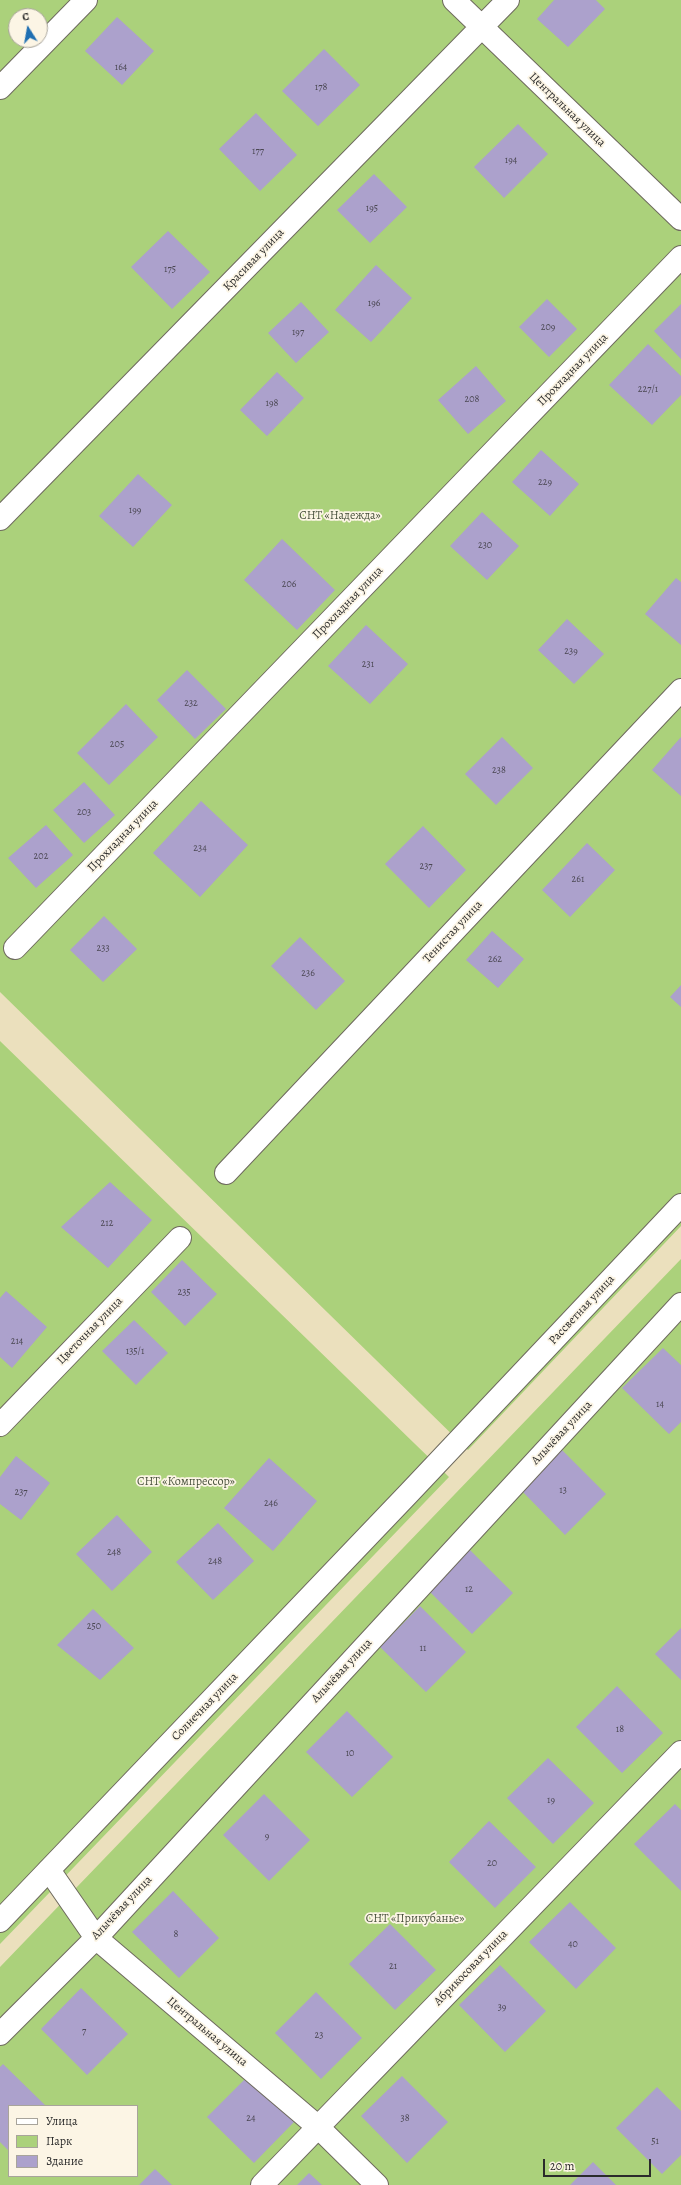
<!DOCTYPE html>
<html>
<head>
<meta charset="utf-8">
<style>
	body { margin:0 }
	#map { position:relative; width:681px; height:2185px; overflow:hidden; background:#ebe0bd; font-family:Alegreya,serif }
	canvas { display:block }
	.legend { position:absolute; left:8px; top:2105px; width:130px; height:72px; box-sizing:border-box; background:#fcf5e5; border:1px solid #a8a49b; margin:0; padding:5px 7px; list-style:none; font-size:12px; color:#2b2b2b }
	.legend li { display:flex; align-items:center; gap:8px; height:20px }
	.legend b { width:20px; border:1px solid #a8a49b }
	.north { position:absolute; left:8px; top:8px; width:40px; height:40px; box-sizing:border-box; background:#fcf5e5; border:1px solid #a8a49b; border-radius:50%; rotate:349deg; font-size:11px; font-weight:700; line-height:16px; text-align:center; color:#2b2b2b }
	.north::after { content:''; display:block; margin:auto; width:14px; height:18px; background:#1f6fb2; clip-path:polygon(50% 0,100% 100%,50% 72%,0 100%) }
	.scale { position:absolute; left:543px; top:2159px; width:108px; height:18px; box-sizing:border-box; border:2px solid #2b2b2b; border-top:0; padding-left:5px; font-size:12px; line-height:14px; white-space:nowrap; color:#2b2b2b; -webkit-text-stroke:3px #fcf5e5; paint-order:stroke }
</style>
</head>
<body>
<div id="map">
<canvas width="681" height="2185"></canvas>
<ul class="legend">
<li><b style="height:5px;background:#fff"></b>Улица</li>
<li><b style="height:11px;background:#abd17b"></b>Парк</li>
<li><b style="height:11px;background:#aca1cc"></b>Здание</li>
</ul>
<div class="north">С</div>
<div class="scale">20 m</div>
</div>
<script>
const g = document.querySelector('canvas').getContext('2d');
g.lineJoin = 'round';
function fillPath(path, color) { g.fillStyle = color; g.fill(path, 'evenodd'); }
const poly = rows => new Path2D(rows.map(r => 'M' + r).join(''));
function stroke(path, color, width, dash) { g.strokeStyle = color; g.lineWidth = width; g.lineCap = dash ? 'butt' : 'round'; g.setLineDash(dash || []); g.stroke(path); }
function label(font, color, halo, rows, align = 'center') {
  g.font = font + ' Alegreya,serif'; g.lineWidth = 3.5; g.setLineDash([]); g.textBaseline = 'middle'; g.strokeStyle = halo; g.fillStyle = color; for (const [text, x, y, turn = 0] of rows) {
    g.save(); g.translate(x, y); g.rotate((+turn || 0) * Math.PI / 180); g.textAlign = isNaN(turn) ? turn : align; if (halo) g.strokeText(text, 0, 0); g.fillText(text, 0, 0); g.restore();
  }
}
fillPath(poly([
	[0,0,681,0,681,1226,468,1450,0,992],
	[16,16,40,16,40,40,16,40],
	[0,1041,449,1477,0,1944],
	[681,1259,681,2185,0,2185,0,1967],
	[9,2106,137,2106,137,2176,9,2176]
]), '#abd17b');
fillPath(poly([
	[554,0,596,0,605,9,568,47,537,19],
	[117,17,154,51,122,85,85,51],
	[324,49,360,85,318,126,282,91],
	[256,113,297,155,260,191,219,149],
	[518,124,548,154,504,198,474,167],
	[374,174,407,207,370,243,337,210],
	[168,231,210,272,172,309,131,267],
	[376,265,412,298,371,342,335,310],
	[547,299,577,329,549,357,519,327],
	[301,302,329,332,296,363,268,333],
	[681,304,681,359,654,331],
	[648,344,681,376,681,395,652,425,609,385],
	[476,366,506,401,468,434,438,400],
	[277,372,304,398,267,436,240,410],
	[541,450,579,484,550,516,512,482],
	[138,474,172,505,133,547,99,516],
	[482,512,519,546,487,580,450,546],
	[282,539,335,590,297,630,244,580],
	[676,578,681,582,681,645,645,614],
	[567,619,604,654,574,684,538,650],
	[366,625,408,664,370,704,328,666],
	[187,670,226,709,195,739,157,700],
	[126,704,158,737,109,785,77,753],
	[502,737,533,768,496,805,465,774],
	[681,737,681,796,652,770],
	[84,782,115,815,84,843,53,810],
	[201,801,248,845,200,897,153,853],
	[46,825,73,855,36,888,8,858],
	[423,826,466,870,429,908,385,864],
	[587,843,615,870,570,917,542,890],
	[104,916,137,949,103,982,70,950],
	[492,931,524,959,498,988,466,960],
	[300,937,345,981,316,1010,271,966],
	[681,985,681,1007,670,997],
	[110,1182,152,1220,108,1268,61,1227],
	[182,1260,217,1294,185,1326,151,1292],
	[6,1291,47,1327,12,1368,0,1357,0,1298],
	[134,1320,168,1353,136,1385,102,1351],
	[663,1348,681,1365,681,1422,669,1434,622,1388],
	[560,1448,606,1494,565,1535,519,1488],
	[16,1456,50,1483,21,1520,0,1504,0,1477],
	[269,1458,317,1501,273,1551,224,1508],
	[117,1515,152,1552,112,1591,76,1554],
	[218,1523,254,1561,213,1600,176,1562],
	[467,1547,513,1593,472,1634,426,1588],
	[420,1606,466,1652,426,1692,380,1647],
	[93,1609,134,1648,100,1680,57,1645],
	[681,1628,681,1680,655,1654],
	[617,1686,663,1733,622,1773,576,1727],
	[347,1711,393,1757,352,1797,306,1752],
	[548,1758,594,1803,553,1844,507,1798],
	[264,1794,310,1840,269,1881,223,1835],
	[675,1804,681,1810,681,1891,634,1844],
	[489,1821,536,1867,495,1908,449,1862],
	[173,1891,219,1938,179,1978,132,1932],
	[570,1902,616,1948,576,1989,529,1942],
	[390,1924,436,1970,395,2010,349,1964],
	[500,1965,546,2011,505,2052,459,2005],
	[81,1988,128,2034,87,2075,41,2029],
	[316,1992,362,2038,321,2079,275,2033],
	[3,2064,46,2106,9,2106,9,2151,0,2142,0,2067],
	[248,2076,294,2122,254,2163,207,2117],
	[402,2076,448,2122,407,2163,361,2116],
	[657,2087,681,2111,681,2155,662,2174,616,2128],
	[593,2162,616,2185,570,2185],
	[155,2169,172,2185,139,2185],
	[309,2173,322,2185,297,2185]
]), '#aca1cc');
const street = poly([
	[454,0,681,219],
	[0,88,86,0],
	[0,519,508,0],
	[15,948,681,257],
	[226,1173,681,690],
	[0,1425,180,1238],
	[49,1870,96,1938,317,2126,377,2185],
	[0,2034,96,1938,681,1304],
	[262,2185,681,1752]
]);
const secondary = poly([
	[0,1921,409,1493,681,1205]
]);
stroke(street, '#6e6a5e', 24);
stroke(secondary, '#6e6a5e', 24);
stroke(street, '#fff', 22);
stroke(secondary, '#fff', 22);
label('10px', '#4b4853', null, [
	["164",121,68],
	["178",321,88],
	["177",258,152],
	["194",511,161],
	["195",372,209],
	["175",170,270],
	["196",374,304],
	["209",548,328],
	["197",298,333],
	["227/1",648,390],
	["208",472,400],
	["198",272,404],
	["229",545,483],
	["199",135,511],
	["230",485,546],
	["206",289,585],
	["239",571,652],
	["231",368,665],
	["232",191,704],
	["205",117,745],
	["238",499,771],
	["203",84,813],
	["234",200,849],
	["202",41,857],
	["237",426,867],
	["261",578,880],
	["233",103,949],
	["262",495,960],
	["236",308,974],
	["212",107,1224],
	["235",184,1293],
	["214",17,1342],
	["135/1",135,1352],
	["14",660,1405],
	["13",563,1491],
	["237",21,1493],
	["246",271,1504],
	["248",114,1553],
	["248",215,1562],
	["12",469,1590],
	["250",94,1627],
	["11",423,1649],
	["18",620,1730],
	["10",350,1754],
	["19",551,1801],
	["9",267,1837],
	["20",492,1864],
	["8",176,1935],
	["40",573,1945],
	["21",393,1967],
	["39",502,2008],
	["7",84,2032],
	["23",319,2036],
	["24",251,2119],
	["38",405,2119],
	["51",655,2142]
]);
label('12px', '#2b2b2b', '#fcf5e5', [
	["Центральная улица",567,110,44],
	["Красивая улица",254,260,-46],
	["Прохладная улица",573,370,-46],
	["Прохладная улица",348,603,-46],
	["Прохладная улица",123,836,-46],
	["Тенистая улица",453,932,-47],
	["Рассветная улица",582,1310,-47],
	["Цветочная улица",90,1331,-46],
	["Алычёвая улица",562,1433,-47],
	["Алычёвая улица",342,1671,-47],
	["Солнечная улица",205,1707,-46],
	["Алычёвая улица",122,1908,-47],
	["Абрикосовая улица",471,1968,-46],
	["Центральная улица",207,2032,40]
]);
label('12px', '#4b543f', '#fcf5e5', [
	["СНТ «Надежда»",340,516],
	["СНТ «Компрессор»",186,1482],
	["СНТ «Прикубанье»",415,1919]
]);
</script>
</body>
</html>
